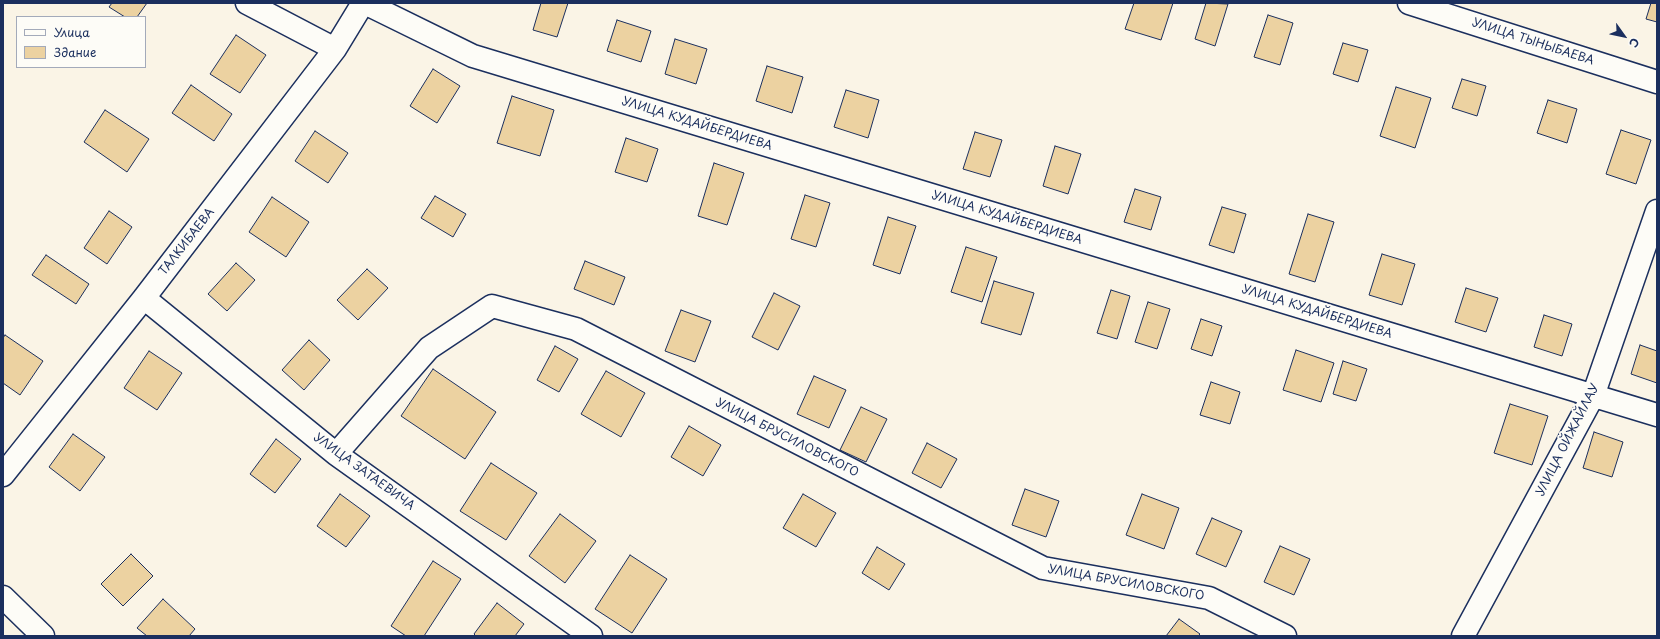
<!DOCTYPE html>
<html>
<head>
<meta charset="utf-8">
<style>
	body { margin:0 }
	#map { position:relative; width:1660px; height:639px; overflow:hidden; background:#faf4e6; font-family:"Playpen Sans",sans-serif }
	canvas { display:block }
	.frame { position:absolute; inset:0; border:4px solid #1b2f5e; pointer-events:none }
	.legend { position:absolute; left:16px; top:16px; width:130px; height:52px; box-sizing:border-box; background:#fdfcf7; border:1px solid #a3aaba; margin:0; padding:5px 7px; list-style:none; font-size:12px; color:#1b2f5e }
	.legend li { display:flex; align-items:center; gap:8px; height:20px }
	.legend b { width:20px; border:1px solid #a3aaba }
	.north { position:absolute; left:1604px; top:16px; width:40px; height:40px; -webkit-text-stroke:3px #fdfcf7; paint-order:stroke; rotate:123deg; font-size:11px; font-weight:700; line-height:16px; text-align:center; color:#1b2f5e }
	.north::after { content:''; display:block; margin:auto; width:14px; height:18px; background:#1b2f5e; clip-path:polygon(50% 0,100% 100%,50% 72%,0 100%) }
</style>
</head>
<body>
<div id="map">
<canvas width="1660" height="639"></canvas>
<div class="frame"></div>
<ul class="legend">
<li><b style="height:5px;background:#fdfcf7"></b>Улица</li>
<li><b style="height:11px;background:#ecd2a1"></b>Здание</li>
</ul>
<div class="north">С</div>
</div>
<script>
const g = document.querySelector('canvas').getContext('2d');
g.lineJoin = 'round';
function fillPath(path, color) { g.fillStyle = color; g.fill(path, 'evenodd'); }
const poly = rows => new Path2D(rows.map(r => 'M' + r).join(''));
function stroke(path, color, width, dash) { g.strokeStyle = color; g.lineWidth = width; g.lineCap = dash ? 'butt' : 'round'; g.setLineDash(dash || []); g.stroke(path); }
function label(font, color, halo, rows, align = 'center') {
  g.font = font + ' "Playpen Sans",sans-serif'; g.lineWidth = 3.5; g.setLineDash([]); g.textBaseline = 'middle'; g.strokeStyle = halo; g.fillStyle = color; for (const [text, x, y, turn = 0] of rows) {
    g.save(); g.translate(x, y); g.rotate((+turn || 0) * Math.PI / 180); g.textAlign = isNaN(turn) ? turn : align; if (halo) g.strokeText(text, 0, 0); g.fillText(text, 0, 0); g.restore();
  }
}
const building = poly([
	[112,3,147,3,137,17,125,17,109,7,112,3],
	[541,3,568,3,557,37,533,30,541,3],
	[1134,3,1173,3,1161,40,1125,29,1134,3],
	[1206,3,1228,4,1215,46,1195,39,1206,3],
	[1651,3,1657,3,1657,22,1646,19,1651,3],
	[1268,15,1293,23,1280,65,1254,57,1268,15],
	[617,20,651,31,641,62,607,51,617,20],
	[236,35,266,55,240,93,210,74,236,35],
	[675,39,707,49,696,84,665,74,675,39],
	[1343,43,1368,50,1358,82,1333,74,1343,43],
	[767,66,803,77,792,113,756,101,767,66],
	[433,69,460,86,437,123,410,106,433,69],
	[1462,79,1486,86,1477,116,1452,108,1462,79],
	[191,85,232,114,214,141,172,113,191,85],
	[1396,87,1431,98,1415,148,1380,136,1396,87],
	[846,90,879,100,868,138,834,127,846,90],
	[512,96,554,110,540,156,497,143,512,96],
	[1548,100,1577,109,1567,143,1537,133,1548,100],
	[105,110,149,139,127,172,84,142,105,110],
	[1621,130,1651,140,1636,184,1606,174,1621,130],
	[315,131,348,153,328,183,295,161,315,131],
	[975,132,1002,140,990,177,963,169,975,132],
	[626,138,658,149,647,182,615,172,626,138],
	[1055,146,1081,154,1068,194,1043,186,1055,146],
	[714,163,744,173,727,225,698,216,714,163],
	[1135,189,1161,197,1151,230,1124,222,1135,189],
	[805,195,830,203,816,247,791,239,805,195],
	[435,196,466,214,453,237,421,218,435,196],
	[272,197,309,222,286,257,249,232,272,197],
	[1222,207,1246,214,1234,253,1209,245,1222,207],
	[109,211,132,227,107,264,84,248,109,211],
	[1308,214,1334,222,1315,282,1289,274,1308,214],
	[888,217,916,226,900,274,873,265,888,217],
	[966,247,997,257,982,302,951,292,966,247],
	[1382,254,1415,264,1402,305,1369,295,1382,254],
	[46,255,89,284,76,304,32,275,46,255],
	[585,261,625,277,614,305,574,289,585,261],
	[236,263,255,280,227,311,208,294,236,263],
	[367,269,388,288,358,320,337,300,367,269],
	[994,281,1034,293,1021,335,981,323,994,281],
	[1466,288,1498,298,1486,332,1455,322,1466,288],
	[1111,290,1130,296,1117,339,1097,333,1111,290],
	[774,293,800,306,778,350,752,337,774,293],
	[1148,302,1170,309,1157,349,1135,342,1148,302],
	[681,310,711,321,695,362,665,351,681,310],
	[1544,315,1572,324,1562,356,1534,347,1544,315],
	[1201,319,1222,326,1212,356,1191,349,1201,319],
	[5,335,43,361,20,395,3,383,3,338,5,335],
	[309,340,330,360,304,390,282,370,309,340],
	[1640,345,1657,351,1657,383,1631,374,1640,345],
	[555,346,578,359,559,392,537,380,555,346],
	[1296,350,1334,363,1321,402,1283,390,1296,350],
	[149,351,182,373,157,410,124,388,149,351],
	[1343,361,1367,369,1356,401,1333,394,1343,361],
	[433,369,496,412,465,459,401,416,433,369],
	[606,371,645,393,621,437,581,414,606,371],
	[814,376,846,390,829,428,797,414,814,376],
	[1211,382,1240,392,1230,424,1200,415,1211,382],
	[1510,404,1548,416,1532,465,1494,453,1510,404],
	[861,407,887,419,866,462,840,450,861,407],
	[689,426,721,445,703,476,671,457,689,426],
	[1594,432,1623,442,1612,477,1583,468,1594,432],
	[73,434,105,457,80,491,49,467,73,434],
	[276,439,301,459,275,493,250,474,276,439],
	[927,443,957,459,941,488,912,473,927,443],
	[491,463,537,493,506,540,460,511,491,463],
	[1025,489,1059,501,1046,537,1012,525,1025,489],
	[340,494,370,516,346,547,317,526,340,494],
	[803,494,836,513,816,547,783,528,803,494],
	[1142,494,1179,508,1164,549,1126,535,1142,494],
	[560,514,596,541,565,583,529,556,560,514],
	[1212,518,1242,531,1226,567,1196,554,1212,518],
	[1280,546,1310,559,1294,595,1264,582,1280,546],
	[877,547,905,564,889,590,862,573,877,547],
	[131,554,153,576,123,606,101,584,131,554],
	[630,555,667,579,632,633,595,609,630,555],
	[433,561,461,579,424,636,406,636,391,626,433,561],
	[163,599,195,629,189,636,147,636,137,628,163,599],
	[497,603,524,624,515,636,476,636,474,634,497,603],
	[1179,619,1200,634,1198,636,1166,636,1179,619]
]);
fillPath(building, '#ecd2a1');
stroke(building, '#1b2f5e', 1);
const minor = poly([
	[247,3,335,49],
	[365,3,473,56,1657,415],
	[1409,3,1657,82],
	[144,298,336,454,591,636],
	[336,454,429,348,492,306,576,329,1043,568,1209,598,1285,636],
	[3,475,144,298,335,49,363,3],
	[3,597,43,636],
	[1463,636,1593,396,1657,211]
]);
stroke(minor, '#1b2f5e', 25);
stroke(minor, '#fdfcf7', 22);
label('12px', '#1b2f5e', '#fdfcf7', [
	["УЛИЦА ТЫНЫБАЕВА",1533,42,18],
	["УЛИЦА КУДАЙБЕРДИЕВА",697,124,17],
	["УЛИЦА КУДАЙБЕРДИЕВА",1007,218,17],
	["ТАЛКИБАЕВА",187,242,-52],
	["УЛИЦА КУДАЙБЕРДИЕВА",1317,312,17],
	["УЛИЦА БРУСИЛОВСКОГО",787,438,27],
	["УЛИЦА ОЙЖАЙЛАУ",1568,440,-63],
	["УЛИЦА ЗАТАЕВИЧА",364,472,36],
	["УЛИЦА БРУСИЛОВСКОГО",1126,583,10]
]);
</script>
</body>
</html>
